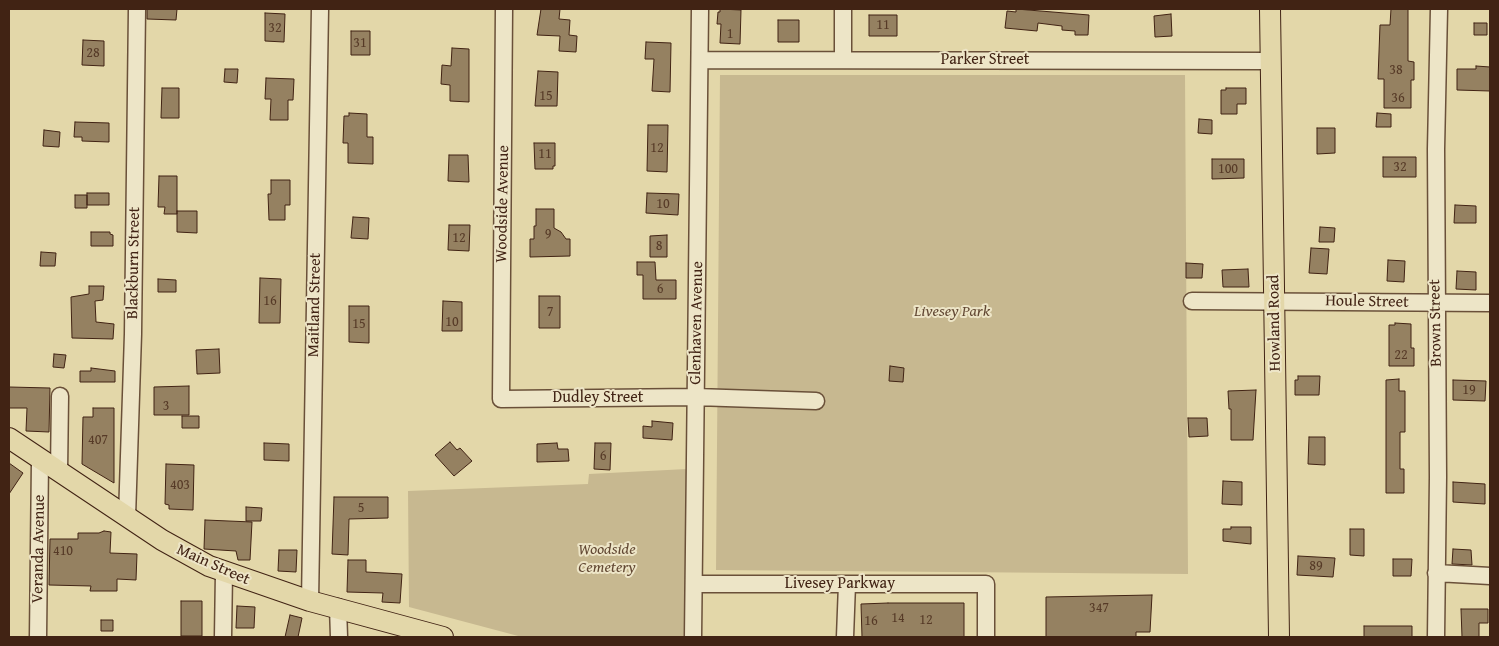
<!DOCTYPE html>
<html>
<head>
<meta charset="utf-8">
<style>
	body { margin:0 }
	#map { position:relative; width:1499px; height:646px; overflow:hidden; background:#e3d7a9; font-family:"Gentium Book Plus",serif }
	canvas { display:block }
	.frame { position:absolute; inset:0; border:10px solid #412314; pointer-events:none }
</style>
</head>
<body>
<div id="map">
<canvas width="1499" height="646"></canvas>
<div class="frame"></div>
</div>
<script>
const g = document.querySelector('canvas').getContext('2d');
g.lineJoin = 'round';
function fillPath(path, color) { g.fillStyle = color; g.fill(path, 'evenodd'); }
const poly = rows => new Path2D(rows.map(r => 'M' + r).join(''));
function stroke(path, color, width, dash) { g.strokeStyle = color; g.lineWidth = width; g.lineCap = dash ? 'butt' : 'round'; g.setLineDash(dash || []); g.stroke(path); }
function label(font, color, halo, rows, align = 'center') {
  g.font = font + ' "Gentium Book Plus",serif'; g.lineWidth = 4; g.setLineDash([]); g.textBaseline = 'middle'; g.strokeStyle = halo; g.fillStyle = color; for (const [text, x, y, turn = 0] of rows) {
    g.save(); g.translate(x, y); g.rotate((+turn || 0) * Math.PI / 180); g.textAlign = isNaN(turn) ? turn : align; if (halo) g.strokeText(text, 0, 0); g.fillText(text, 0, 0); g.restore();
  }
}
fillPath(poly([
	[720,75,1185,75,1188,574,716,570],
	[687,469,686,637,522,637,409,607,408,491,588,484,589,474]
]), '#c7b890');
const building = poly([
	[147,9,177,9,176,20,147,19,147,9],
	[541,9,560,9,559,19,570,20,569,35,577,36,576,52,559,51,560,36,537,35,541,9],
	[720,9,741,10,740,44,720,43,721,24,717,24,718,12,720,12,720,9],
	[1016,9,1089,15,1088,35,1075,35,1075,31,1062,30,1062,26,1038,23,1037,31,1005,28,1007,11,1016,12,1016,9],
	[1391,9,1408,9,1408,61,1414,62,1414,80,1411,80,1411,108,1384,108,1384,79,1378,79,1380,25,1390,25,1391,9],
	[265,13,285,14,284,42,265,41,265,13],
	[1171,14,1172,36,1155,37,1154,16,1171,14],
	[869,15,897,15,897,36,869,36,869,15],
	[778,20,799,20,799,42,778,42,778,20],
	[1474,23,1487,23,1487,35,1474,35,1474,23],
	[351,31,370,31,370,55,351,55,351,31],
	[83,40,104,41,104,66,82,65,83,40],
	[646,42,671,43,670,92,652,91,654,59,645,59,646,42],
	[452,48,469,49,469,102,450,101,450,85,441,84,442,65,451,66,452,48],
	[1476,66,1490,67,1490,91,1457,90,1457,69,1476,69,1476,66],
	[225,69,238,69,237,83,224,82,225,69],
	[538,71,558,72,557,106,535,106,538,71],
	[266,78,294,79,293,100,288,100,288,120,270,120,271,99,265,99,266,78],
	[162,88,179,88,179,118,161,118,162,88],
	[1226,88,1246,88,1246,104,1237,104,1237,114,1221,114,1221,90,1226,90,1226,88],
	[349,113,367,114,367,137,373,137,373,164,348,163,348,143,343,143,344,116,349,116,349,113],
	[1377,113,1391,114,1391,127,1376,127,1377,113],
	[1199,119,1212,120,1212,134,1198,133,1199,119],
	[75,122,109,123,109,142,82,141,82,137,74,137,75,122],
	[648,125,668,125,667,172,647,171,648,125],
	[1317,128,1335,128,1335,153,1317,154,1317,128],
	[44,130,60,132,59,147,43,146,44,130],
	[534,143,555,143,555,166,553,166,553,169,535,169,534,143],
	[449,155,468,155,469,182,448,181,449,155],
	[1383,157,1416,157,1416,177,1383,177,1383,157],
	[1212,159,1244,159,1244,178,1212,179,1212,159],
	[159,176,177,176,177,214,164,214,165,207,158,207,159,176],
	[271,180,290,180,290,205,285,205,285,220,269,220,268,194,271,194,271,180],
	[87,193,109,193,109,205,87,205,87,193],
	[647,193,679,194,678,215,646,213,647,193],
	[75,195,87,195,87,208,75,208,75,195],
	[1455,205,1476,206,1476,223,1454,223,1455,205],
	[536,209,554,209,554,228,561,232,566,239,570,239,570,256,530,257,530,239,534,239,534,226,536,226,536,209],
	[177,211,197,211,197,233,177,232,177,211],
	[353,217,369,218,368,239,351,238,353,217],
	[449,225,470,225,469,251,448,250,449,225],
	[1320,227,1335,228,1334,242,1319,242,1320,227],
	[91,232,110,232,110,234,113,235,113,246,91,246,91,232],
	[667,235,667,257,650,257,650,236,667,235],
	[1311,248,1329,249,1327,274,1309,273,1311,248],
	[41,252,56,253,55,266,40,266,41,252],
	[1388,260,1405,261,1404,282,1387,281,1388,260],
	[637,262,655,262,656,280,676,280,676,299,643,299,643,275,637,275,637,262],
	[1186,263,1203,264,1202,278,1186,278,1186,263],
	[1248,269,1249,287,1223,287,1222,270,1248,269],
	[1457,271,1476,272,1476,290,1456,289,1457,271],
	[260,278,281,279,280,323,259,323,260,278],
	[158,279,176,280,176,292,158,292,158,279],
	[89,286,104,286,103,300,95,301,96,322,114,324,113,339,72,338,71,297,89,294,89,286],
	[539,296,560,296,560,328,539,328,539,296],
	[443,301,462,302,462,331,442,331,443,301],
	[349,306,369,306,369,343,349,342,349,306],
	[1395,323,1411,324,1411,348,1414,348,1414,366,1389,366,1389,325,1395,325,1395,323],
	[219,349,220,373,197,374,196,350,219,349],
	[54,354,66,355,64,368,53,367,54,354],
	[890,366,904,368,903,382,889,381,890,366],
	[91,368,115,371,115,382,80,382,80,371,91,371,91,368],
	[1298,376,1320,376,1319,395,1295,395,1295,380,1298,380,1298,376],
	[1399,379,1399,391,1405,391,1405,432,1400,432,1400,469,1404,469,1404,493,1386,493,1386,380,1399,379],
	[1453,380,1486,381,1485,401,1453,400,1453,380],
	[189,386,189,415,154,415,154,387,189,386],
	[9,387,50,388,49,432,26,431,27,408,9,408,9,387],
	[1256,390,1253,440,1231,440,1231,409,1229,409,1228,391,1256,390],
	[93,408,114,408,114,483,82,464,83,417,93,417,93,408],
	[182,416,199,416,199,428,182,428,182,416],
	[1188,418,1207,418,1208,436,1189,437,1188,418],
	[652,421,673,423,672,440,643,438,643,426,652,427,652,421],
	[1309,437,1325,437,1325,465,1308,464,1309,437],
	[450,442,457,450,460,448,472,461,454,476,435,455,450,442],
	[264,443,289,444,289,461,264,460,264,443],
	[557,443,558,449,568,449,569,461,537,462,537,444,557,443],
	[595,443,611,443,610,470,594,469,595,443],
	[9,463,23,473,9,494,9,463],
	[166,464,194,465,193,510,169,509,169,505,165,504,166,464],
	[1223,481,1242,482,1242,505,1222,504,1223,481],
	[1453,482,1485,484,1485,504,1453,502,1453,482],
	[334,497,388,497,388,518,349,519,348,555,332,554,334,497],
	[246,507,262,508,261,521,246,521,246,507],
	[205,520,252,522,250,560,238,560,236,551,204,549,205,520],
	[1231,527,1251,527,1251,544,1223,541,1223,529,1231,529,1231,527],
	[1350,529,1364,529,1364,556,1350,555,1350,529],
	[104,531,111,532,110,553,137,554,136,580,117,579,117,591,90,591,91,586,49,585,50,539,78,539,78,533,99,533,104,531],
	[1453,549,1471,550,1472,565,1452,564,1453,549],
	[279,550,297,550,296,572,278,571,279,550],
	[1298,556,1335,558,1333,577,1297,575,1298,556],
	[1393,559,1412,559,1411,576,1393,576,1393,559],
	[348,560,366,560,366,572,402,574,400,603,382,602,383,593,347,592,348,560],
	[1152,595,1150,632,1136,632,1136,637,1046,637,1046,597,1152,595],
	[181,601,202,601,202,636,181,636,181,601],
	[888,603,964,603,964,637,862,637,861,604,888,603],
	[237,606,255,607,254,628,236,628,237,606],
	[1461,609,1488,609,1488,623,1479,623,1479,637,1462,637,1461,609],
	[290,615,302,618,298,637,285,637,290,615],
	[101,620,113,620,113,631,101,631,101,620],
	[1364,626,1412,626,1412,637,1364,637,1364,626]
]);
fillPath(building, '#958161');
stroke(building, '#412314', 1);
const minor = poly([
	[504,9,501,399,696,397,816,401],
	[700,60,1270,61],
	[843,60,843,9],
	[1192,301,1490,303],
	[59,472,60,396],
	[127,517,133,334,137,9],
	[1436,573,1490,576],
	[694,584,986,584,986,637],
	[310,601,320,9],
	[338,607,339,637],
	[38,637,40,460],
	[223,637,224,572],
	[693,637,700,9],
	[845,637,847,584],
	[1436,637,1438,477,1436,149,1439,9]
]);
const major = poly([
	[1270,9,1279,637],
	[9,438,162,540,209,566,310,601,443,637]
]);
stroke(minor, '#6a5039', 19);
stroke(major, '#412314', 22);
stroke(minor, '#ede5c7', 16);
stroke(major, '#e3d7a9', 20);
label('14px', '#563a27', null, [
	["11",883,25],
	["32",275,28],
	["1",730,34],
	["31",360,43],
	["28",93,53],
	["38",1396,70],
	["15",546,96],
	["36",1398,98],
	["12",657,148],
	["11",545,154],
	["32",1400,167],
	["100",1228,169],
	["10",663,204],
	["9",548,234],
	["12",459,238],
	["8",659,246],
	["6",660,289],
	["16",270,301],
	["7",550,312],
	["10",452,322],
	["15",359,324],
	["22",1401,355],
	["19",1469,390],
	["3",166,406],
	["407",98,440],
	["6",603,456],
	["403",180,485],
	["5",361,508],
	["410",63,551],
	["89",1316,566],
	["347",1099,608],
	["14",898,618],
	["12",926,620],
	["16",871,621]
]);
label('16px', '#412314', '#ede5c7', [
	["Parker Street",985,60],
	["Woodside Avenue",503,204,-89],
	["Blackburn Street",134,263,-89],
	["Houle Street",1367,302,1],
	["Maitland Street",315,305,-89],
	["Glenhaven Avenue",697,323,-89],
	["Howland Road",1275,323,-91],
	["Brown Street",1436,323,-91],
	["Dudley Street",598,398],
	["Veranda Avenue",39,549,-89],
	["Main Street",213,565,24],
	["Livesey Parkway",840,584]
]);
label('italic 16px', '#624833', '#ede5c7', [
	["Livesey Park",952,312],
	["Woodside",607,550],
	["Cemetery",607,568]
]);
</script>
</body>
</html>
